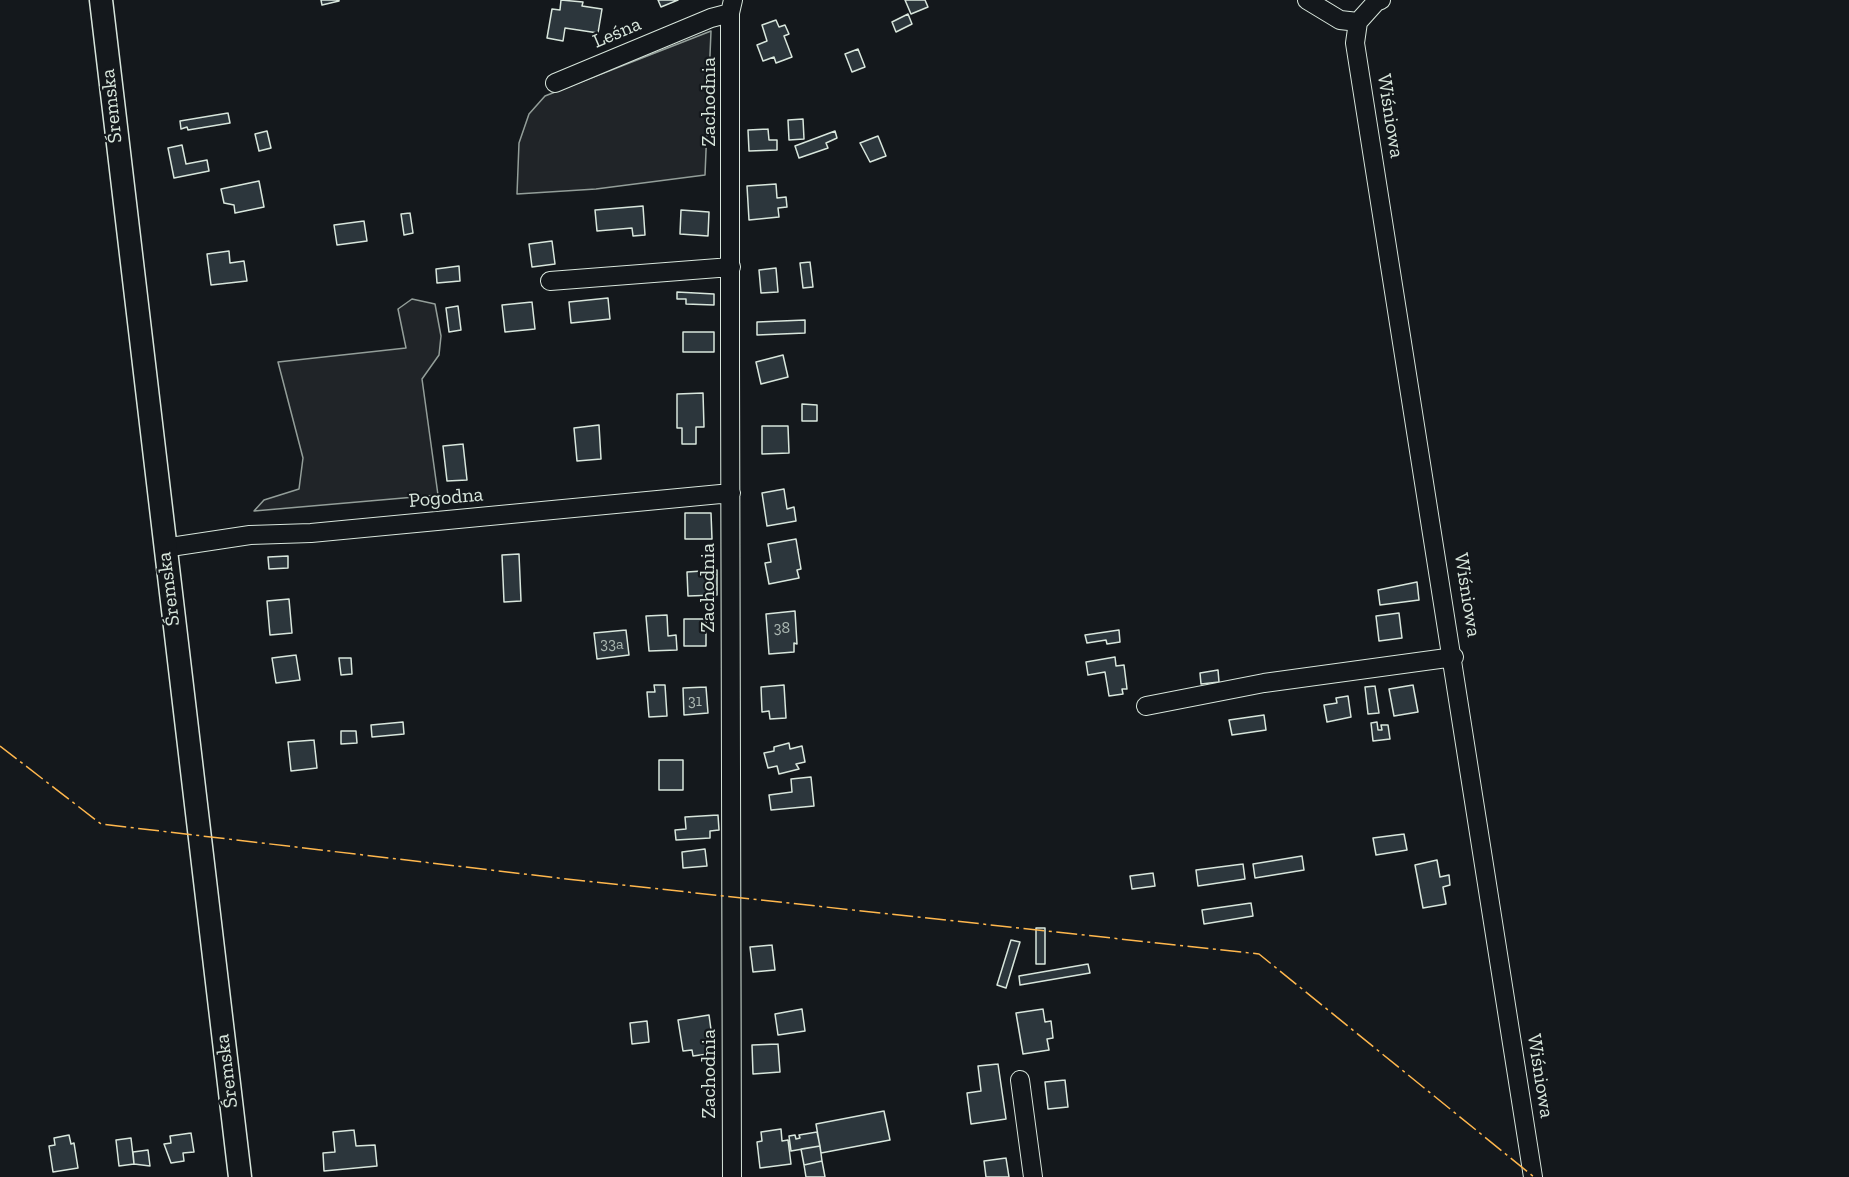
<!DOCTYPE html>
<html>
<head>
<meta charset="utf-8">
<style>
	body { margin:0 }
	canvas { display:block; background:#14181c }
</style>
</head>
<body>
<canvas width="1849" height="1177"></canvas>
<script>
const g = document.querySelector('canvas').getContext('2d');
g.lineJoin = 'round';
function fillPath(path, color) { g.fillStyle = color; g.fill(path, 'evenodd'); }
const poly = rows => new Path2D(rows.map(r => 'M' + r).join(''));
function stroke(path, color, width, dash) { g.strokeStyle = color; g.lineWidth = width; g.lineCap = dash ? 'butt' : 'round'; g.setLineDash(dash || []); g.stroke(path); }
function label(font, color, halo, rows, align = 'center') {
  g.font = font + ' "Zilla Slab",serif'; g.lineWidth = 4.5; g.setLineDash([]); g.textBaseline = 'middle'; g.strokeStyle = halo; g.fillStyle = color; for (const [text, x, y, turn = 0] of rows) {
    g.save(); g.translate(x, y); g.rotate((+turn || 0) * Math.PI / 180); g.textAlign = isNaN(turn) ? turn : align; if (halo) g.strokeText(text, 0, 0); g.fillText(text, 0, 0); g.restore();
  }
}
const green = poly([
	[711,31,705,175,596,189,517,194,519,143,529,114,545,96,711,31],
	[412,299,435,304,441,336,439,355,422,379,438,495,254,511,264,500,299,489,303,458,278,362,406,348,398,309,412,299]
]);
fillPath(green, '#202428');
stroke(green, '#939e99', 1.5);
const building = poly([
	[321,0,339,0,339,1,322,5,321,0],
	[561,0,583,2,582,6,602,9,598,33,565,28,563,41,547,38,552,9,560,10,561,0],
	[658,0,678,0,661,7,658,0],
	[905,0,925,0,928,7,911,14,905,0],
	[908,14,912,24,896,32,892,22,908,14],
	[776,20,779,27,785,25,789,34,784,36,792,57,776,63,774,57,763,61,757,45,767,41,762,25,776,20],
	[858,49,865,67,852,72,845,54,858,49],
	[228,113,230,123,188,130,187,127,181,129,180,121,228,113],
	[803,119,804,139,789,140,788,120,803,119],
	[768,129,769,140,777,140,777,150,749,151,748,130,768,129],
	[267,131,271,148,259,151,255,134,267,131],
	[835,131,837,138,826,143,828,148,799,158,795,146,835,131],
	[878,136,886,156,870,162,860,143,878,136],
	[182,145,186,164,207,160,209,171,174,178,168,148,182,145],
	[259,181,264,207,235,213,234,205,224,203,221,189,259,181],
	[776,184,777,198,786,197,787,207,778,208,779,217,749,220,747,186,776,184],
	[643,206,645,235,633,236,632,228,597,231,595,210,643,206],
	[681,210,709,212,708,236,680,234,681,210],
	[410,213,413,233,404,235,401,214,410,213],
	[364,221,367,241,337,245,334,225,364,221],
	[552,241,555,264,532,267,529,244,552,241],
	[229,251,230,263,244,261,247,281,211,285,207,254,229,251],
	[810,262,813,287,803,288,800,263,810,262],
	[459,266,460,281,437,283,436,269,459,266],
	[776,268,778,292,761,293,759,270,776,268],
	[677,292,714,294,714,305,686,304,686,299,677,299,677,292],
	[608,298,610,319,571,323,569,302,608,298],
	[532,302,535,329,505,332,502,305,532,302],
	[458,306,461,330,449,332,446,308,458,306],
	[805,320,805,333,757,335,757,322,805,320],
	[683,332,714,332,714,352,683,352,683,332],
	[783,355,788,377,761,384,756,362,783,355],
	[703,393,704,427,696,427,696,444,682,444,682,428,677,428,677,394,703,393],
	[802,404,817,405,817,421,802,421,802,404],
	[599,425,601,459,577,461,574,428,599,425],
	[762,426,788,426,789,453,762,454,762,426],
	[463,444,467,480,447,481,443,446,463,444],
	[784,489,787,509,794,507,796,521,767,526,762,493,784,489],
	[685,513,711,513,712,539,685,539,685,513],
	[796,539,801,569,797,570,799,578,769,584,765,563,771,562,768,544,796,539],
	[519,554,521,601,504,602,502,555,519,554],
	[288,556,288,568,269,569,268,557,288,556],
	[717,570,717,595,688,596,687,572,717,570],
	[1417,582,1419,600,1380,605,1378,590,1417,582],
	[289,599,292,633,270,635,267,601,289,599],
	[795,611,797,644,794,643,794,652,769,654,766,614,795,611],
	[1399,613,1402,638,1379,641,1376,616,1399,613],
	[667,615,668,636,676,635,677,650,649,651,646,616,667,615],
	[684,619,706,619,706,646,684,646,684,619],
	[626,630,629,655,597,659,594,633,626,630],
	[1119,630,1120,642,1107,644,1106,640,1087,643,1085,635,1119,630],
	[296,655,300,680,276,683,272,658,296,655],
	[1115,657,1116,666,1124,665,1127,689,1122,689,1123,694,1109,696,1105,672,1088,675,1086,662,1115,657],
	[339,658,351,658,352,674,341,675,339,658],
	[1218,670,1219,682,1201,684,1200,673,1218,670],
	[654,685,665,685,667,716,649,717,647,692,655,692,654,685],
	[784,685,786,718,770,719,769,711,762,712,761,687,784,685],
	[1413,685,1418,712,1394,716,1389,689,1413,685],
	[1375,686,1379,713,1368,714,1365,687,1375,686],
	[706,687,708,713,684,715,683,688,706,687],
	[1348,696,1351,717,1327,722,1324,705,1337,703,1336,698,1348,696],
	[1264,715,1266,730,1232,735,1229,720,1264,715],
	[403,722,404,734,372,737,371,725,403,722],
	[1377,722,1378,730,1382,730,1381,725,1388,725,1390,739,1373,741,1371,723,1377,722],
	[341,731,356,731,357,743,341,744,341,731],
	[314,740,317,768,291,771,288,742,314,740],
	[789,743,790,749,802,746,805,762,796,764,799,769,779,774,777,766,768,768,764,753,774,751,774,747,789,743],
	[659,760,683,760,683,790,659,790,659,760],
	[811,777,814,806,771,810,769,795,792,792,791,779,811,777],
	[718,815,719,830,710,831,710,838,676,840,675,830,686,829,685,817,718,815],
	[1404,834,1407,850,1376,855,1373,838,1404,834],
	[705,849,707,866,683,868,682,852,705,849],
	[1302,856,1304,870,1255,878,1253,864,1302,856],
	[1437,860,1440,877,1449,875,1450,885,1443,887,1446,904,1423,908,1415,865,1437,860],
	[1243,864,1245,879,1198,886,1196,870,1243,864],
	[1153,873,1155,886,1132,889,1130,876,1153,873],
	[1251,903,1253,916,1204,924,1202,910,1251,903],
	[1036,928,1045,928,1045,964,1036,964,1036,928],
	[1011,940,1020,942,1006,988,997,985,1011,940],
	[772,945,775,970,753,972,750,947,772,945],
	[1088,964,1090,973,1020,985,1019,976,1088,964],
	[802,1009,805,1031,778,1035,775,1014,802,1009],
	[1043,1009,1045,1022,1051,1021,1053,1038,1047,1039,1049,1050,1023,1054,1016,1013,1043,1009],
	[709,1015,712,1037,706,1038,708,1054,693,1056,692,1050,683,1051,678,1020,709,1015],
	[647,1021,649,1042,632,1044,630,1023,647,1021],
	[778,1044,780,1072,753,1074,752,1045,778,1044],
	[998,1064,1006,1119,971,1124,967,1093,981,1091,978,1066,998,1064],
	[1065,1080,1068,1107,1048,1109,1045,1082,1065,1080],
	[884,1111,890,1140,821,1153,816,1124,884,1111],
	[781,1129,782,1141,788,1140,791,1164,760,1168,757,1142,762,1141,761,1132,781,1129],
	[354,1130,356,1146,375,1145,377,1166,324,1171,323,1153,335,1152,333,1132,354,1130],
	[817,1132,820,1146,791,1151,789,1136,795,1135,796,1139,800,1138,799,1135,817,1132],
	[191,1133,194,1152,183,1153,184,1161,171,1163,164,1144,171,1143,170,1136,191,1133],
	[69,1135,71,1144,74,1143,78,1168,53,1172,49,1146,55,1145,54,1138,69,1135],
	[131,1138,134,1164,119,1166,116,1140,131,1138],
	[820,1146,822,1161,804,1165,801,1149,820,1146],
	[148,1150,150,1166,134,1164,133,1152,148,1150],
	[1006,1158,1009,1177,986,1177,984,1161,1006,1158],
	[822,1161,825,1177,806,1177,804,1165,822,1161]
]);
fillPath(building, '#2c363c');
stroke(building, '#d8e6dc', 1.5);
const minor = poly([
	[1307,0,1340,20,1358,22],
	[1358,22,1355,43,1533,1177],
	[1358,22,1376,2,1381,0],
	[555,83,711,18,730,13],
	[550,281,731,267],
	[164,548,250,535,311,533,731,493],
	[1146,706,1264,683,1454,657],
	[1020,1080,1033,1177],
	[732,1177,730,367,730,13,733,0]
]);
const major = poly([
	[101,0,240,1177]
]);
stroke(minor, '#d8e6dc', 20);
stroke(major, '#d8e6dc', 25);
stroke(minor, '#14181c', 18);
stroke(major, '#14181c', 22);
stroke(poly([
	[0,746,101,824,558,878,1259,954,1534,1177]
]), '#ffb74d', 1.5, [21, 4.5, 3, 4.5]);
label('16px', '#adbab4', null, [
	["38",782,628],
	["33a",612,644],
	["31",695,701]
]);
label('20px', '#d8e6dc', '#14181c', [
	["Leśna",617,33,-23],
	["Zachodnia",709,102,-90],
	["Śremska",112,106,-96],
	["Wiśniowa",1390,116,81],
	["Pogodna",446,498,-5],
	["Zachodnia",708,588,-90],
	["Śremska",169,589,-97],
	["Wiśniowa",1467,595,81],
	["Śremska",227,1071,-97],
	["Zachodnia",709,1074,-90],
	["Wiśniowa",1540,1076,81]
]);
</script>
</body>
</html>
